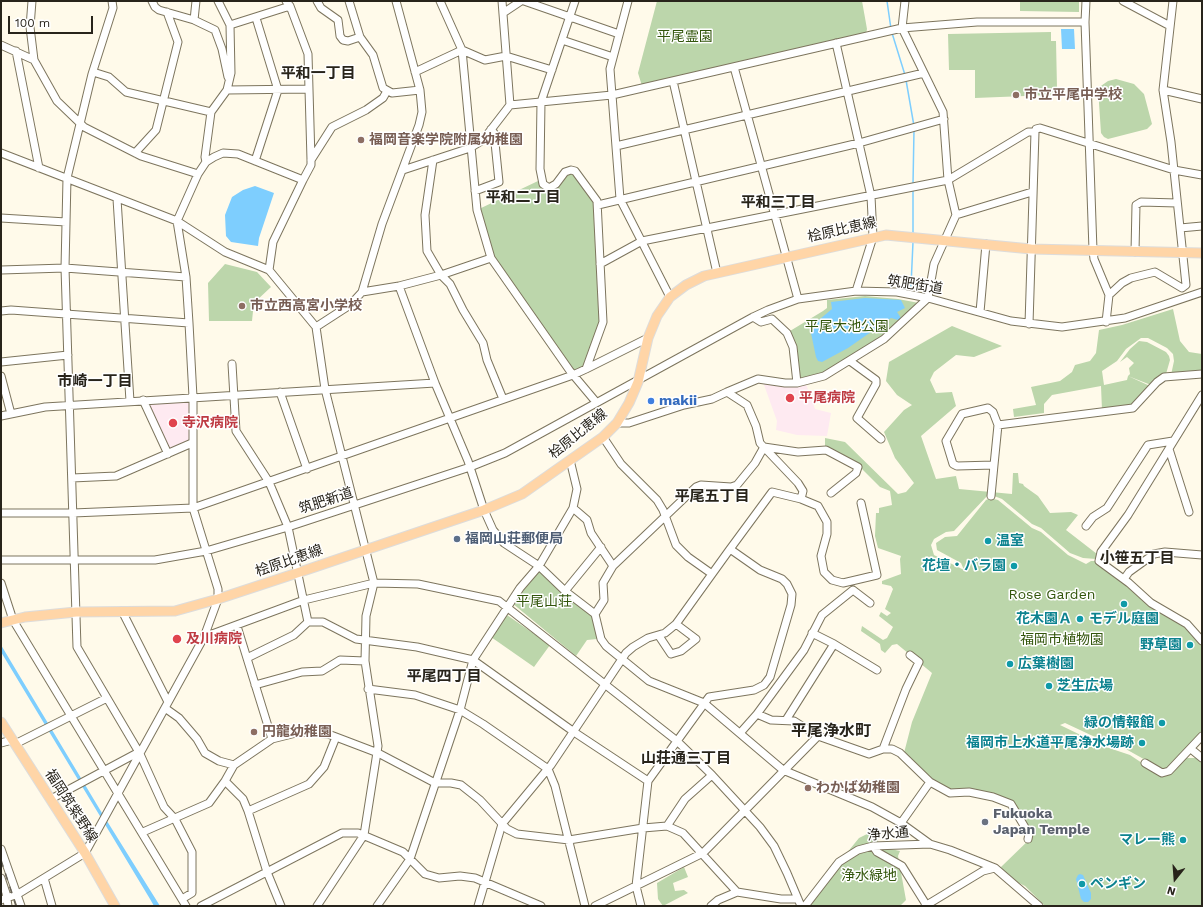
<!DOCTYPE html>
<html>
<head>
<meta charset="utf-8">
<style>
	body { margin:0 }
	#map { position:relative; width:1203px; height:907px; overflow:hidden; background:#fffaea; font-family:"Work Sans",sans-serif }
	canvas { display:block }
	.frame { position:absolute; inset:0; border:2px solid #28241b; pointer-events:none }
	.north { position:absolute; left:1155px; top:859px; width:40px; height:40px; -webkit-text-stroke:3px #fff; paint-order:stroke; rotate:197deg; font-size:11px; font-weight:700; line-height:16px; text-align:center; color:#28241b }
	.north::after { content:''; display:block; margin:auto; width:14px; height:18px; background:#28241b; clip-path:polygon(50% 0,100% 100%,50% 72%,0 100%) }
	.scale { position:absolute; left:8px; top:16px; width:85px; height:18px; box-sizing:border-box; border:2px solid #28241b; border-top:0; padding-left:5px; font-size:12px; line-height:14px; white-space:nowrap; color:#28241b; -webkit-text-stroke:3px #fff; paint-order:stroke }
</style>
</head>
<body>
<div id="map">
<canvas width="1203" height="907"></canvas>
<div class="frame"></div>
<div class="north">N</div>
<div class="scale">100 m</div>
</div>
<script>
const g = document.querySelector('canvas').getContext('2d');
g.lineJoin = 'round';
function fillPath(path, color) { g.fillStyle = color; g.fill(path, 'evenodd'); }
const poly = rows => new Path2D(rows.map(r => 'M' + r).join(''));
function stroke(path, color, width, dash) { g.strokeStyle = color; g.lineWidth = width; g.lineCap = dash ? 'butt' : 'round'; g.setLineDash(dash || []); g.stroke(path); }
function label(font, color, halo, rows, align = 'center') {
  g.font = font + ' "Work Sans","Noto Sans JP",sans-serif'; g.lineWidth = 3; g.setLineDash([]); g.textBaseline = 'middle'; g.strokeStyle = halo; g.fillStyle = color; for (const [text, x, y, turn = 0] of rows) {
    g.save(); g.translate(x, y); g.rotate((+turn || 0) * Math.PI / 180); g.textAlign = isNaN(turn) ? turn : align; if (halo) g.strokeText(text, 0, 0); g.fillText(text, 0, 0); g.restore();
  }
}
fillPath(poly([
	[763,382,806,384,815,409,831,413,827,436,797,435,776,430,777,421],
	[189,401,190,440,169,450,148,403]
]), '#feeaf1');
fillPath(poly([
	[657,1,862,1,867,29,866,34,642,86,638,73],
	[1020,1,1079,1,1079,12,1020,11],
	[1051,32,1051,41,1056,41,1057,88,1050,95,975,98,975,70,949,70,948,34],
	[1116,79,1134,84,1144,94,1152,124,1147,129,1108,139,1104,137,1101,133,1098,88,1108,81],
	[574,173,595,204,600,321,584,365,582,368,573,371,494,259,479,209,538,181,545,189,554,190,566,174],
	[225,264,257,272,271,287,255,302,260,309,253,311,252,321,209,321,208,283],
	[865,296,898,299,919,303,881,339,840,364,814,377,799,380,797,347,790,331,823,311,827,308,827,300],
	[1173,309,1180,341,1189,352,1202,354,1202,372,1171,375,1174,361,1173,354,1167,348,1148,338,1141,338,1126,349,1117,361,1102,371,1104,385,1127,380,1128,376,1150,386,1130,406,1102,410,1101,386,1052,395,1044,404,1044,413,1014,417,1013,409,1036,405,1031,387,1060,381,1072,372,1075,365,1090,361,1096,353,1099,330,1122,325],
	[952,326,1002,346,974,357,956,355,934,372,930,380,936,393,952,392,956,406,921,436,936,479,956,476,959,489,1012,494,1013,473,1018,473,1019,483,1023,484,1024,486,1038,496,1050,513,1071,512,1078,515,1066,530,1097,554,1096,559,1083,558,1070,553,1041,528,1032,524,1002,499,989,494,954,531,946,532,934,539,931,545,934,555,964,570,961,563,937,550,936,543,945,537,957,536,986,500,990,498,998,500,1032,528,1041,532,1068,555,1086,564,1091,561,1096,561,1186,626,1198,639,1202,645,1202,734,1165,771,1124,748,1107,743,1105,740,1095,737,1065,723,1060,725,1093,741,1099,742,1106,747,1130,755,1154,771,1173,771,1186,758,1196,758,1202,762,1202,906,1045,906,1025,886,1015,881,1002,870,1001,867,1034,835,1013,803,956,792,938,784,904,753,912,722,932,673,897,644,892,645,885,653,881,650,880,644,861,631,862,626,883,640,887,638,893,627,879,616,881,612,887,616,891,613,885,609,893,589,891,586,882,584,882,581,901,574,900,559,901,556,878,548,875,536,876,513,879,513,879,508,892,505,890,491,880,487,859,466,825,450,825,438,845,442,898,494,906,492,914,483,895,458,884,432,904,410,912,405,897,395,886,381,889,362],
	[1139,341,1147,342,1166,352,1169,356,1170,360,1166,374,1151,385,1128,376,1130,374,1129,368,1134,363,1127,357,1120,362,1130,349],
	[538,570,592,615,597,639,587,640,576,656,512,603],
	[507,615,550,645,534,667,491,637],
	[873,831,881,847,900,851,898,856,906,900,900,906,810,906,821,892,824,881,859,838],
	[684,867,688,877,673,883,675,891,684,890,688,893,663,906,658,899,657,883]
]), '#bcd6ab');
fillPath(poly([
	[1061,29,1074,29,1075,49,1062,49],
	[255,186,274,193,259,238,258,246,231,242,226,236,225,215,232,197,243,190],
	[865,298,901,300,905,308,897,312,901,318,898,320,891,318,848,348,822,362,818,361,816,357,811,333,814,324,832,309,831,302],
	[1,645,102,813,160,906,154,906,150,899,1,652],
	[1080,874,1083,875,1091,893,1091,899,1088,902,1084,902,1081,899,1076,879,1078,875]
]), '#7ecefe');
stroke(poly([
	[887,1,891,29],
	[892,33,905,75],
	[906,80,914,126],
	[913,184,914,130],
	[913,234,913,190],
	[911,286,913,242]
]), '#7ecefe', 1.5);
const minor = poly([
	[32,1,30,27,34,60,57,101,84,127,141,156,198,174],
	[112,1,113,8,92,74,67,178,65,268,77,647,140,754,164,807,175,819,192,852,192,893,182,899],
	[152,1,155,7,159,10,194,20],
	[196,1,194,20,215,30,222,49,228,77],
	[218,1,230,25],
	[286,1,290,6,308,54,311,160,311,165,303,180],
	[317,1,321,8,338,20,340,36,343,40,348,41,360,37],
	[349,1,360,37,373,55,383,88,392,93,420,90],
	[440,1,462,50,477,210,491,258,570,371,596,402],
	[502,1,510,105],
	[524,1,619,34],
	[628,1,610,69,620,199,670,297],
	[1123,1,1170,26],
	[503,13,521,1],
	[1085,22,1086,1],
	[562,40,613,57],
	[836,43,871,196,873,237,856,291],
	[1,45,34,60],
	[16,51,39,168],
	[734,67,798,299],
	[93,72,109,77,126,92,211,112],
	[415,72,462,50,485,60,506,56,552,70],
	[673,81,717,273],
	[227,90,309,89],
	[1163,90,1202,99],
	[616,146,924,73],
	[1,153,177,221,225,252,269,270,316,327,325,389,374,583,366,616,365,661,378,746,364,835,317,906],
	[135,153,156,130,178,42,167,12],
	[311,160,332,127,366,110,383,98,387,91],
	[433,160,425,215,427,251,441,275,491,258],
	[255,161,278,90,256,18],
	[206,162,205,157,211,112,227,90,231,73,230,25,290,6],
	[403,170,470,148,483,140,510,105,612,95,902,28,977,22,1085,22,1093,250,1094,259,1109,295,1106,322],
	[475,191,499,182,494,133,491,129],
	[117,199,130,401],
	[598,205,859,143,944,119],
	[956,215,1032,192],
	[1,218,66,222],
	[1180,228,1202,226],
	[1135,252,1136,205,1141,202,1177,203],
	[600,264,642,241,948,180,1028,132,1035,132],
	[1,270,65,268,186,277],
	[399,286,435,383,468,461,484,510,493,530,504,543,539,566,565,591,595,614,601,639,606,646,649,681,704,703,783,770,872,807,901,823,930,844],
	[362,292,399,286,441,275,450,284,463,310,483,343,487,360,503,399],
	[1109,295,1122,283,1131,278,1155,272,1182,288,1186,285,1171,142,1163,90,1173,1],
	[1,311,11,310,189,323],
	[980,312,986,244],
	[753,317,761,322,772,319,787,333,793,347,797,383],
	[1029,324,1035,132,1036,129,1040,128,1174,170,1202,175],
	[316,327,350,305,362,292,382,224,419,125,422,112,420,90,396,1],
	[850,361,876,380,876,384,857,418,881,439],
	[1,362,68,355],
	[232,364,236,431,269,482,288,527,308,622],
	[586,369,648,338],
	[1,376,11,414],
	[280,392,307,469],
	[1202,395,1128,515,1101,552,1099,561,1129,583,1151,603,1187,624,1202,641],
	[143,400,168,454],
	[1,416,45,407,435,383],
	[617,423,629,423,684,405,712,399,727,392],
	[998,425,1133,408,1157,382,1164,377,1202,374],
	[603,437,621,464,657,500,663,510,676,545,688,557,712,574,730,549],
	[1169,449,1189,512],
	[72,478,116,476,192,443],
	[991,496,994,465,998,425,993,412,988,408,962,414,946,441,953,464,957,466,994,465],
	[801,499,818,506,827,522,827,534,821,556,824,572,832,580,843,583,877,575,861,503],
	[573,508,587,520,591,533,613,566,603,583,604,600,595,614],
	[1,513,73,513,193,508,573,375,586,369,603,322,597,201,575,171,571,170,565,172,556,184,549,188,543,184,540,169,541,102,575,1],
	[1086,526,1093,517,1107,508,1148,445,1173,441],
	[1,560,155,560,206,551,288,527,470,467,505,453,753,317,768,310,798,299,856,291,897,292,928,298,1011,321,1062,327,1125,318,1202,292],
	[613,566,696,487,701,485,731,487,737,485,755,463,764,447,798,452,826,450,858,467,856,473,831,493],
	[1124,579,1129,572,1154,554,1165,552,1202,555],
	[1,583,13,620,186,906],
	[565,591,601,547],
	[122,611,168,702],
	[237,626,272,739],
	[812,633,834,644,877,670],
	[659,636,671,654,681,651,696,639,676,624],
	[204,637,304,600,374,583,418,584,499,601,677,741,712,775,760,827,774,846,787,873,801,906],
	[247,658,294,635,308,622,323,622,356,639,417,647,473,660,574,732,648,781,636,886,641,906],
	[255,685,302,672,322,671,340,660,365,661],
	[368,689,415,695,460,710,483,724,548,769,555,786,585,906],
	[165,708,179,718,197,739,205,753,219,761,234,765],
	[757,714,804,650,822,615,853,590,870,603],
	[786,720,834,644],
	[741,732,757,714,771,720,794,721,818,736,869,754,883,749,892,749,900,753,930,782,901,823],
	[1,743,12,740],
	[15,744,107,698],
	[883,749,906,689,919,662,910,655],
	[1191,749,1202,758],
	[1145,763,1162,773,1169,771,1202,736],
	[225,781,243,799,248,811,267,872,281,906],
	[648,781,709,697,754,690,764,685,770,677,791,605,792,594,787,584,782,579,760,570,730,549,772,492,801,499,803,491,798,483,760,443,756,426,747,405,727,392,758,379,785,383,797,383,824,376,884,339,928,298,934,264,956,215,948,180,943,112,902,28,905,1],
	[930,782,950,793,969,792,993,797,1011,804,1029,834,1028,839],
	[51,799,139,752],
	[248,811,309,784,324,767,336,737,378,753,435,783,451,783,461,785,480,800,507,829,517,834,569,840,643,828,667,826,683,833,737,892],
	[667,826,685,799,712,775],
	[143,832,209,803,225,781,234,765,272,739,300,732,328,734,336,737],
	[873,846,877,852,902,866,927,906],
	[1,849,21,906],
	[1,878,6,893,8,906],
	[44,878,52,906],
	[1,900,18,894,85,853,204,637,218,599,218,589,193,508,193,397,189,323,186,277,177,221,198,174,206,162,214,157,223,153,238,154,303,180,273,242,269,270],
	[201,906,342,833,358,833,403,852,425,874,439,878,460,876,475,878,541,906],
	[377,906,410,859,460,710,473,660,520,588,539,566,573,508,577,489,570,460],
	[478,906,502,824,551,765,626,653,633,647,648,638,665,633,676,624,712,574],
	[595,906,703,853,818,736],
	[711,906,718,900,737,892,781,899,798,899],
	[805,906,839,862,858,850,873,846,930,844,950,850,995,868,1039,906],
	[925,906,983,871,995,868]
]);
const major = poly([
	[1,623,25,617,76,612,175,611,218,599,297,573,484,510,522,494,603,437,617,423,629,403,638,382,648,338,657,316,670,297,686,285,704,276,886,235,1031,249,1202,253],
	[1,722,85,853,115,906]
]);
stroke(minor, '#7d755e', 9);
stroke(major, '#dddcdb', 11);
stroke(minor, '#fff', 7);
stroke(major, '#ffd5a7', 9);
stroke(poly([
	[1,860,16,906]
]), '#686358', 1.5, [7, 7]);
for (const [x, y, r, color] of [
	[1016,95,4,"#8d6e63"],
	[361,140,4,"#8d6e63"],
	[242,306,4,"#8d6e63"],
	[790,398,5,"#e0444e"],
	[651,401,4,"#3f7fe0"],
	[173,423,5,"#e0444e"],
	[457,539,4,"#5c6f8a"],
	[988,541,4,"#0f9aa8"],
	[1014,566,4,"#0f9aa8"],
	[1124,604,4,"#0f9aa8"],
	[1080,619,4,"#0f9aa8"],
	[177,639,5,"#e0444e"],
	[1190,645,4,"#0f9aa8"],
	[1010,664,4,"#0f9aa8"],
	[1049,686,4,"#0f9aa8"],
	[1162,723,4,"#0f9aa8"],
	[254,732,4,"#8d6e63"],
	[1142,743,4,"#0f9aa8"],
	[808,788,4,"#8d6e63"],
	[985,822,4,"#6b7280"],
	[1183,840,4,"#0f9aa8"],
	[1082,884,4,"#0f9aa8"]
]) { const dot = new Path2D(); dot.arc(x, y, r, 0, 2 * Math.PI); g.fillStyle = color; g.fill(dot); stroke(dot, '#fff', 1.5); }
label('14px', '#32550b', '#fff', [
	["平尾霊園",685,37],
	["平尾大池公園",847,327],
	["Rose Garden",1052,595],
	["平尾山荘",544,602],
	["福岡市植物園",1062,640],
	["浄水緑地",869,876]
]);
label('bold 14px', '#785e54', '#fff', [
	["市立平尾中学校",1024,95],
	["福岡音楽学院附属幼稚園",369,140],
	["市立西高宮小学校",250,306],
	["円龍幼稚園",262,732],
	["わかば幼稚園",816,788]
], 'left');
label('14px', '#28241b', '#fff', [
	["桧原比恵線",842,230,-13],
	["筑肥街道",915,285,9],
	["桧原比恵線",578,434,-39],
	["筑肥新道",326,501,-18],
	["桧原比恵線",289,561,-19],
	["福岡筑紫野線",71,806,57],
	["浄水通",888,834,-5]
]);
label('bold 14px', '#be3a42', '#fff', [
	["平尾病院",799,398],
	["寺沢病院",182,423],
	["及川病院",186,639]
], 'left');
label('bold 14px', '#366cbe', '#fff', [
	["makii",659,401]
], 'left');
label('bold 14px', '#4e5e75', '#fff', [
	["福岡山荘郵便局",465,539]
], 'left');
label('bold 14px', '#0d838f', '#fff', [
	["温室",996,541,"left"],
	["花壇・バラ園",1006,566],
	["花木園Ａ",1072,619],
	["モデル庭園",1124,619,"center"],
	["野草園",1182,645],
	["広葉樹園",1018,664,"left"],
	["芝生広場",1057,686,"left"],
	["緑の情報館",1154,723],
	["福岡市上水道平尾浄水場跡",1134,743],
	["マレー熊",1175,840],
	["ペンギン",1090,884,"left"]
], 'right');
label('bold 14px', '#5b616d', '#fff', [
	["Fukuoka",993,814],
	["Japan Temple",993,830]
], 'left');
label('bold 15px', '#28241b', '#fff', [
	["平和一丁目",318,74],
	["平和二丁目",523,198],
	["平和三丁目",778,203],
	["市崎一丁目",95,382],
	["平尾五丁目",712,497],
	["小笹五丁目",1137,559],
	["平尾四丁目",444,677],
	["山荘通三丁目",686,759]
]);
label('bold 16px', '#28241b', '#fff', [
	["平尾浄水町",831,731]
]);
</script>
</body>
</html>
